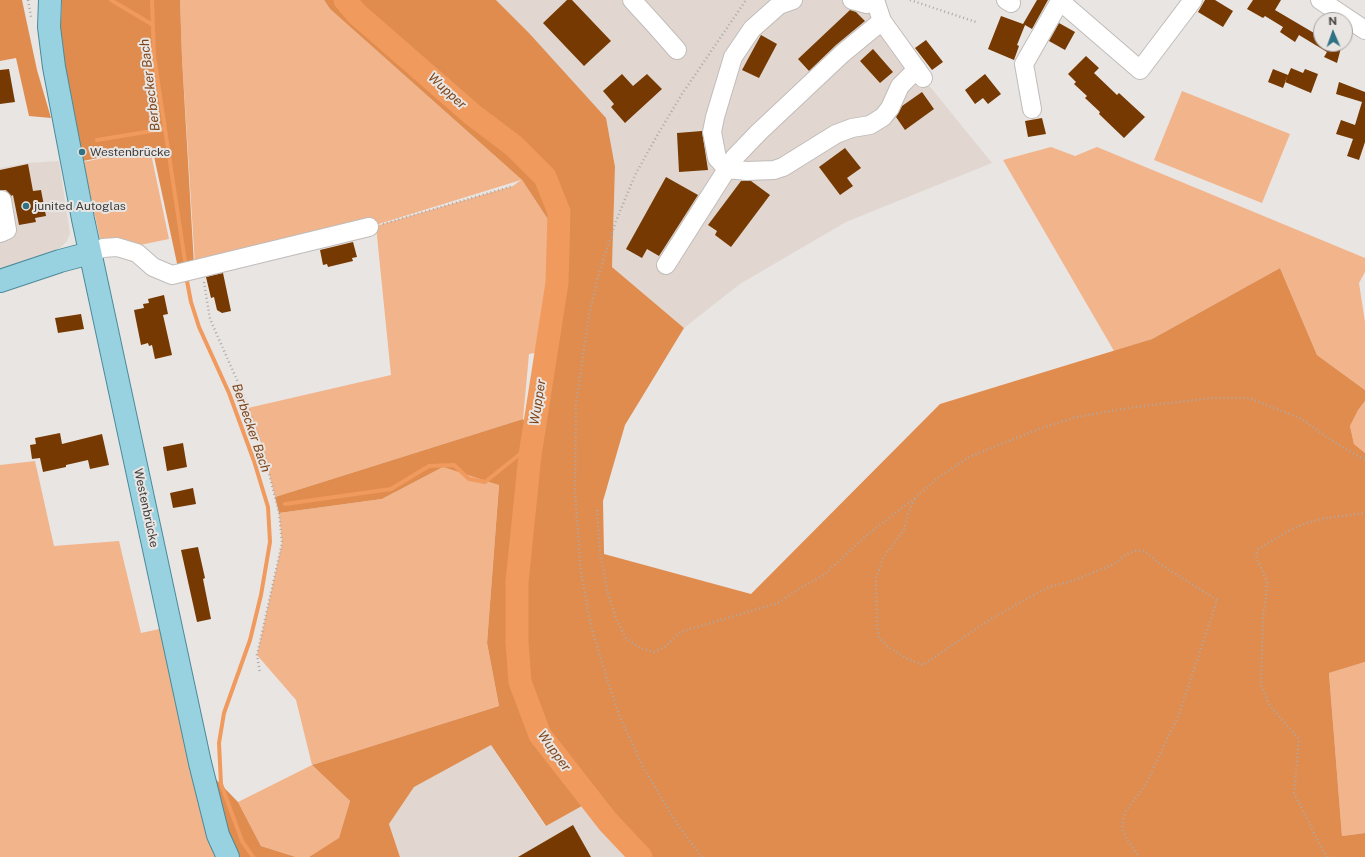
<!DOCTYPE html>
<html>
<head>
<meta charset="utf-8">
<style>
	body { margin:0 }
	#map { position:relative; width:1365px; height:857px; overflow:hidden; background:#e9e5e3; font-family:"Public Sans",sans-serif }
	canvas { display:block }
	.north { position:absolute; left:1313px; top:12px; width:40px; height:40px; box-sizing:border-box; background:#e9e5e3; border:1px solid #a4a1a0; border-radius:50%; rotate:358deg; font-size:11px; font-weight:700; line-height:16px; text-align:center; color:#3d3c3b }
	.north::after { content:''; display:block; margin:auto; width:14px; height:18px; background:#2f7283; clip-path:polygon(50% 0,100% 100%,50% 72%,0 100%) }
</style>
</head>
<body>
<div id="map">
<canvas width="1365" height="857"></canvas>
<div class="north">N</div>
</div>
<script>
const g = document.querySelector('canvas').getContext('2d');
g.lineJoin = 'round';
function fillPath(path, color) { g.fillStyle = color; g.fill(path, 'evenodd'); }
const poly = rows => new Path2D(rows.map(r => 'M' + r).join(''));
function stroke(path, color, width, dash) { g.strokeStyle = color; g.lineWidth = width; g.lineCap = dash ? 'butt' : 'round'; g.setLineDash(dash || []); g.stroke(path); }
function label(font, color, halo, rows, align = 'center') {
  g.font = font + ' "Public Sans",sans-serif'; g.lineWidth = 4; g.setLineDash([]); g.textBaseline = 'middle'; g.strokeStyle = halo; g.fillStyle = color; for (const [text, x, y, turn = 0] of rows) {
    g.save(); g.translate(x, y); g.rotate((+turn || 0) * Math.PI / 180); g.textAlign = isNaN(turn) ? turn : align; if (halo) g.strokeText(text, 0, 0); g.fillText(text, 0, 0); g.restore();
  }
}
fillPath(poly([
	[496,0,875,0,923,78,992,163,846,222,740,284,684,328,612,267,615,167,529,33],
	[59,161,70,233,67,241,60,248,0,272,0,168,28,163],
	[491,745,545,826,598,797,634,848,643,857,400,857,389,824,414,787]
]), '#e1d7d0');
fillPath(poly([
	[180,0,324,0,330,9,522,180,551,224,541,352,529,354,523,419,275,497,262,446,248,408,391,375,376,226,513,186,521,180,369,227,195,265,182,58],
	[1182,91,1290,134,1262,203,1154,160],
	[1051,147,1075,156,1097,147,1365,258,1365,272,1359,283,1365,322,1365,390,1317,355,1280,268,1152,339,1114,351,1003,160],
	[150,149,169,239,135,246,101,243,83,162],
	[1365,401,1365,453,1354,444,1350,426,1358,409],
	[35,461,54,546,119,541,141,633,164,628,218,857,0,857,0,465],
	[443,467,499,484,487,643,499,706,312,765,350,801,339,839,309,857,296,857,261,846,238,802,312,765,296,700,257,655,282,543,279,513,382,499],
	[1365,662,1365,833,1342,836,1329,673]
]), '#f2b48b');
fillPath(poly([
	[0,0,22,0,37,70,51,118,29,116,16,58,0,61],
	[62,0,180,0,182,58,194,265,178,268,152,147,83,161,59,61],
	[324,0,496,0,529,33,606,118,615,167,612,267,684,328,625,425,603,501,604,554,751,594,940,404,1152,339,1280,268,1317,355,1365,390,1365,401,1358,410,1350,426,1354,444,1365,453,1365,662,1329,673,1342,836,1365,833,1365,857,643,857,634,848,598,797,546,826,491,745,414,787,389,824,400,857,309,857,339,838,350,801,312,765,499,706,487,643,499,485,443,467,382,499,279,513,275,497,523,419,535,439,526,576,534,515,541,352,551,224,522,180,330,9],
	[200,763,238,802,261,846,296,857,228,857]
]), '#e08c4f');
stroke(poly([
	[111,0,153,25],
	[152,0,154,56,186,268],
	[97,140,164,129],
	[186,276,191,302,199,327,229,393,254,461,268,507,270,542,261,595,250,640,224,713,219,743,221,784,242,841,253,857],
	[285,504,391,489,429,466,454,465,469,479,485,482,520,454,530,455]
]), '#f09a5e', 4);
stroke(poly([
	[345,0,357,14,473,115,514,146,545,177,559,212,557,283,530,455,517,582,517,642,520,682,540,735,608,822,641,857]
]), '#f09a5e', 23);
fillPath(poly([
	[567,0,572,0,611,41,584,66,543,23],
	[1037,0,1048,0,1032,29,1025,25,1017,45,1019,46,1014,60,988,49,1001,16,1023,24],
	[1205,0,1215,0,1233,11,1223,27,1198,12],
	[1253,0,1281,0,1275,10,1314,33,1321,22,1321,44,1342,44,1337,63,1324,57,1327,52,1299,35,1295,42,1280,32,1283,27,1265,16,1263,18,1247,9],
	[850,10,856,12,865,21,836,45,809,71,798,59],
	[1059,23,1075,32,1065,50,1049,41],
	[761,35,777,44,759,78,742,70],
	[926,40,943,62,932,70,915,48],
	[873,49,893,72,880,83,860,61],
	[1086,56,1099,68,1094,73,1117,95,1119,93,1145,117,1124,138,1099,114,1100,112,1085,98,1087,96,1074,84,1076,82,1068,74],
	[1291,68,1303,73,1305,69,1318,74,1311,93,1285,82],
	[9,69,15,102,0,104,0,70],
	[1273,69,1288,75,1283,88,1268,82],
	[622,74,633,86,647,74,662,89,625,123,611,107,614,104,603,91],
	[985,74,1001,94,988,104,983,98,975,104,965,90],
	[1339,82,1365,92,1365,142,1359,160,1347,156,1353,139,1336,134,1341,120,1355,125,1362,102,1336,94],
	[922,92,934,109,905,130,896,117,902,106],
	[1042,118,1046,134,1028,137,1025,121],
	[702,131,708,170,679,172,677,133],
	[845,148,861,168,847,178,853,186,840,195,819,167],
	[28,164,33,191,41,190,46,216,35,218,36,222,19,225,13,195,11,196,6,190,0,190,0,170],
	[666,177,698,195,659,256,647,249,642,258,626,249],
	[741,181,751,181,770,195,731,247,715,235,717,231,708,225],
	[353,242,357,257,352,258,353,261,328,267,327,264,323,265,320,250],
	[223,273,231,311,222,313,217,310,214,297,211,298,206,277],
	[164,295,168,314,163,315,172,355,155,359,152,345,149,346,148,343,141,345,134,310,144,308,143,304,149,303,148,299],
	[81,314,84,329,58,333,55,318],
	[60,433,62,444,102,434,109,465,90,469,88,460,66,465,66,467,43,472,40,458,32,459,30,445,36,444,35,438],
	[183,443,187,467,167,471,163,447],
	[193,488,196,504,173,508,170,493],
	[198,547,205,578,203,579,211,619,197,622,181,550],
	[573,825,591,857,518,857]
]), '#753901');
const minor = poly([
	[632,0,654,24,677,50],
	[793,0,779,5,752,29,733,57,715,117,712,132,717,158,727,169,734,158,759,132,843,53,882,21],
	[852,0,867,4,872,0],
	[875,0,882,21,923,78],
	[1006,0,1011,3],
	[1320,0,1365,30],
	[1032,109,1024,64,1060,1,1140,70,1193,0],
	[0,233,7,230,2,200],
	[90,253,103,248,117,247,137,253,153,267,172,275,369,227],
	[666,265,727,169,747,171,774,170,783,167,836,134,852,128,870,125,883,117,890,108,900,86,917,69]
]);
const major = poly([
	[50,0,49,27,54,67,83,219,200,763,218,835,228,857],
	[0,281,60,261,90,253]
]);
stroke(minor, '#c0bcba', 20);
stroke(major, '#4b8a9a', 24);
stroke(poly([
	[28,0,31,17],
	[910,0,976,22],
	[383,224,513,186],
	[204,282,210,319,244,396,262,446,279,513,282,543,257,655,260,673],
	[915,499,908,514,904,530,883,558,876,578,877,622,879,638,890,648,906,658,923,665,989,620,1017,604,1049,587,1075,580,1116,563,1125,555,1138,550,1146,552,1160,564,1217,600,1179,714,1146,784,1126,811,1123,820,1122,829,1128,841,1139,857],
	[597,510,600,553,608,593,617,621,626,638,640,648,654,652,666,646,680,632,778,603,800,588,824,575,868,534,915,498,939,477,969,457,1039,429,1076,417,1134,407,1212,398,1249,398,1300,418,1337,444,1365,460],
	[702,857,676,822,643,767,620,717,606,676,591,626,581,572,575,492,576,403,589,314,600,270,616,221,635,175,658,134,682,94,746,0],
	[1328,857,1323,851,1294,793,1299,739,1270,706,1261,685,1263,615,1266,599,1267,582,1256,556,1258,549,1290,530,1307,523,1326,518,1365,513]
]), '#aca9a7', 2.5, [1, 3]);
stroke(minor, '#fff', 18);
stroke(major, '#98d2e1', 22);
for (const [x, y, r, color] of [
	[82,152,4,"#2f7283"],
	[26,206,4,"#2f7283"]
]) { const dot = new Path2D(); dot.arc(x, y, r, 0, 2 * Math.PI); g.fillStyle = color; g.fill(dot); stroke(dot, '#e9e5e3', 1.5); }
label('12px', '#3d3c3b', '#e9e5e3', [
	["Westenbrücke",90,152],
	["junited Autoglas",34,206]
], 'left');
label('12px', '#3d3c3b', '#e9e5e3', [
	["Westenbrücke",146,508,78]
]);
label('italic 13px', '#7c4418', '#e9e5e3', [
	["Berbecker Bach",150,85,-97],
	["Wupper",447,91,42],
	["Wupper",538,402,-81],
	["Berbecker Bach",251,428,71],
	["Wupper",554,751,54]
]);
</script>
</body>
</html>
